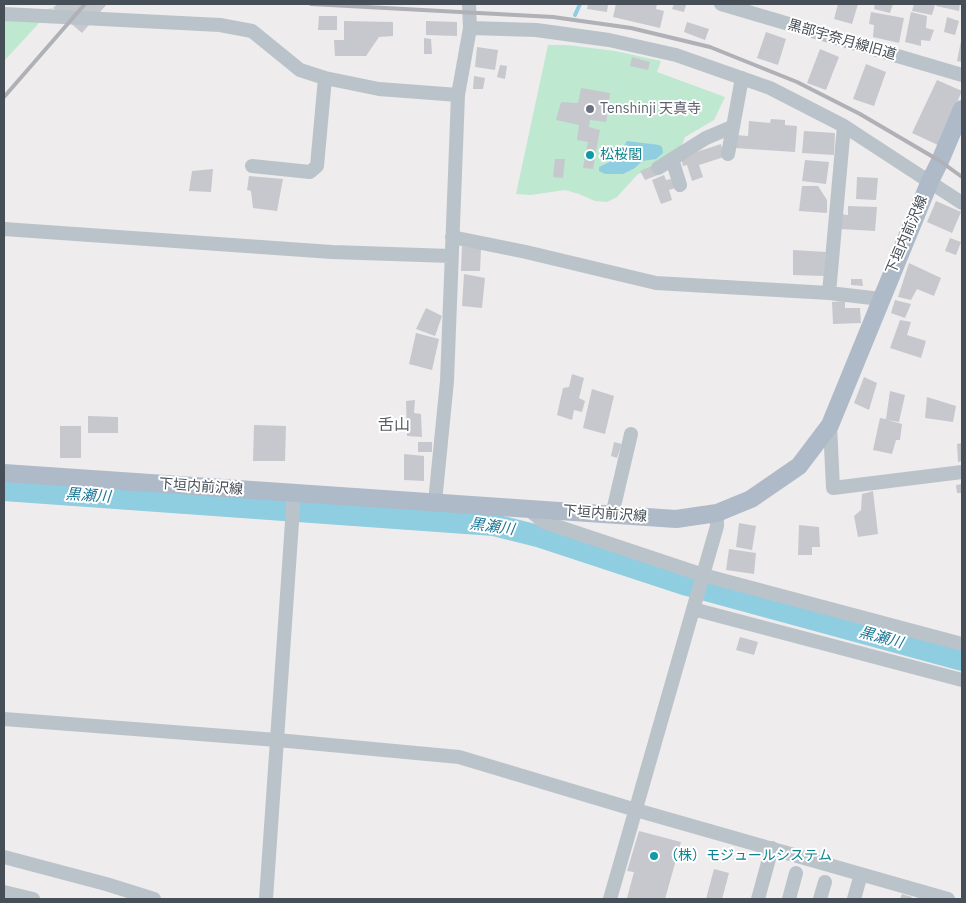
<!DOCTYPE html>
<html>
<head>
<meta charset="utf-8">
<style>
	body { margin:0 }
	#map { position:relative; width:966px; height:903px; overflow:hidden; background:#eeecec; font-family:"IBM Plex Sans",sans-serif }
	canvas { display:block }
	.frame { position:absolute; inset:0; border:5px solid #464e57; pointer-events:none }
</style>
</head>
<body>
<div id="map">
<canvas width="966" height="903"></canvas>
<div class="frame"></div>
</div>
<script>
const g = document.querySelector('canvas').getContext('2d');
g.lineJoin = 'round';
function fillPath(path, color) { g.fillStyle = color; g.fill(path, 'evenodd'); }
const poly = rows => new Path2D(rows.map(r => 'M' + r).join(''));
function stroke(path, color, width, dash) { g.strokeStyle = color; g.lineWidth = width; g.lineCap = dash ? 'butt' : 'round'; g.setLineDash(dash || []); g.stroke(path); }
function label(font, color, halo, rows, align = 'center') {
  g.font = font + ' "IBM Plex Sans","Noto Sans JP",sans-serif'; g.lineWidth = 4; g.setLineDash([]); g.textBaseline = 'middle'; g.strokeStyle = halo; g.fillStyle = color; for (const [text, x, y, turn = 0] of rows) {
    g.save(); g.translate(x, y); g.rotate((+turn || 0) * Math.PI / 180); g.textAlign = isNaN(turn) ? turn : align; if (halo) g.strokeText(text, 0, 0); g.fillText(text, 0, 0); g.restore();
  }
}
fillPath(poly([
	[53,8,4,61,4,17],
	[548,45,568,45,615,51,661,61,657,72,725,97,714,120,685,137,681,147,665,159,637,175,617,197,607,202,595,201,579,194,565,190,531,195,516,194]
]), '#bee8d0');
fillPath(poly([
	[627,141,659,145,662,147,663,153,656,159,642,161,635,168,623,174,605,174,599,171,599,167,616,159]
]), '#8fcde1');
stroke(poly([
	[575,15,580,4]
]), '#8fcde1', 4);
stroke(poly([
	[4,490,494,525,538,536,687,585,962,660]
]), '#8fcde1', 22);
fillPath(poly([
	[57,4,107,4,82,33,53,8],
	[588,4,608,4,607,12,587,9],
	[616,4,642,5,642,4,657,4,656,9,664,11,660,28,613,17],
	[674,4,686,5,684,12,672,9],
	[838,4,858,4,852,24,834,19],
	[875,4,893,4,890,13,874,9],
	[914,4,935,5,932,15,912,11],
	[937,4,960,4,959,11,936,6],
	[871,12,904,18,899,43,873,37,874,25,869,24],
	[911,12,927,16,926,28,934,30,930,41,921,40,921,46,905,42],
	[319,16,337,16,337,30,318,30],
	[947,17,959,21,955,35,944,32],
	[344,21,393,22,393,36,379,37,366,56,335,56,334,40,344,40],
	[426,21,457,22,457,36,426,35],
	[687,22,709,29,705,40,684,32],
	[766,32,786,39,778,65,757,58],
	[424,38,431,39,432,54,424,54],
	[961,41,962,62,957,61],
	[477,47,498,50,495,70,475,67],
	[820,49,839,57,826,90,807,83],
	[632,57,650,62,648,70,630,66],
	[866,64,886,72,874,106,853,99],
	[500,65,507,66,505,79,497,77],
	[474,76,485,78,483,89,473,89],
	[937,80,962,91,938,145,912,133],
	[581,88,610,93,606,122,590,120,589,127,600,130,593,169,583,168,588,142,577,140,579,125,556,120,561,102,578,103],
	[771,119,785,120,785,125,797,126,795,152,735,148,736,135,748,136,749,121,770,123],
	[804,131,835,133,834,155,802,153],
	[721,144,724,157,699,165,703,177,692,181,687,165,683,166,681,157],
	[555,159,565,159,563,178,553,177],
	[805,160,829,162,826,184,802,181],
	[654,165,658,175,645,180,640,171],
	[213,169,211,192,189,191,192,171],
	[664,175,666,180,671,179,675,188,669,190,672,200,661,204,652,180],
	[249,176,283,179,277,211,253,208,251,191,247,190],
	[857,177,878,178,876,200,856,199],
	[802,186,818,186,827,200,827,213,799,211],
	[936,201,961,212,952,233,927,222],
	[848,206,877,207,875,231,840,229,841,214,848,215],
	[950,238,961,242,956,255,945,251],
	[462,246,481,249,480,271,461,271],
	[793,250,826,252,824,276,793,275],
	[909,263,941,278,934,296,917,289,911,300,898,297],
	[464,274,485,278,482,308,462,306],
	[851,279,862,279,863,286,851,285],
	[895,300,911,304,905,318,891,313],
	[845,301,845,308,860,308,861,323,833,324,832,302],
	[426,308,442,316,435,336,416,329],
	[900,320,911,322,907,335,926,341,921,358,890,348],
	[416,333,439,339,432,370,409,364],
	[572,374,584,378,579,398,585,401,582,412,574,410,572,420,557,415,563,388,569,387],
	[864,377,877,383,869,410,854,403],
	[592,389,614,396,605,434,583,428],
	[890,391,905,395,899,422,888,420,902,424,900,440,896,440,892,454,873,450,880,418,886,419],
	[927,397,956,406,953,422,925,418],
	[415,400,414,413,421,414,422,437,407,436,406,401],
	[88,416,118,417,118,433,88,433],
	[254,425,286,426,285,461,253,461],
	[60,426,81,426,81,458,60,458],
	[418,442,432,442,432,452,418,452],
	[614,442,622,444,617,458,611,456],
	[962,443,962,461,958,462,957,444],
	[404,454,424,456,424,481,404,480],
	[962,484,962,493,957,493,956,485],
	[873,491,878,534,858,537,854,516,861,510,862,494],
	[739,523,756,526,752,550,736,547],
	[799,525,819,527,820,547,812,547,812,555,798,555],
	[729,549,756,553,754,574,726,570],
	[740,637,758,642,754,655,736,650],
	[639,831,681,842,665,899,627,898,634,872,627,871],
	[714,869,729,873,722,899,706,899],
	[902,894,912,897,911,899,900,899]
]), '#c7c8ce');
stroke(poly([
	[721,4,962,75],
	[4,14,220,25,252,31,300,70,325,78,379,89,458,95],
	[470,28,536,30,609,40,676,55,770,88,844,126,962,203],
	[728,154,742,78],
	[672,159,680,185],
	[252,166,310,172,317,166,325,78],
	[658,168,706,138,732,127],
	[4,229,332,252,451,256],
	[452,237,526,252,656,283,829,293,881,299],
	[829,293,844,126],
	[830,425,833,488,962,472],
	[435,502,447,381,458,95,470,28,469,4],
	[528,509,544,522,703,575,962,644],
	[612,515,631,434],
	[693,609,962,680],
	[4,719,277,740,459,757,636,810,948,899],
	[4,857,106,884,154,899],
	[4,892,33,899],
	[266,899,294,493],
	[610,899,717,526,717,513],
	[758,899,772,848],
	[789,899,796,873],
	[820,899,825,882],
	[854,899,861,874]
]), '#bbc3ca', 14);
stroke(poly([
	[4,473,676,519,717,513,751,499,799,466,830,425,930,181,940,161,962,109]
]), '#aebac8', 18);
stroke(poly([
	[311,4,553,17,631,28,710,47,797,82,860,114,940,161,962,177],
	[4,97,85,4]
]), '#afb1b6', 4);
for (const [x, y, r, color] of [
	[590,109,5,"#6b7280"],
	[590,155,5,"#0f9aa8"],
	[654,856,5,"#0f9aa8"]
]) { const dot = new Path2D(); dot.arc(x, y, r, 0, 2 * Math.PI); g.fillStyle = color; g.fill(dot); stroke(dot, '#fff', 2); }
label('14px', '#464e57', '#fff', [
	["黒部宇奈月線旧道",842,40,16],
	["下垣内前沢線",907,235,-67],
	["下垣内前沢線",201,487,4],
	["下垣内前沢線",605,514,4]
]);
label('14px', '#5b616d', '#fff', [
	["Tenshinji 天真寺",600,109]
], 'left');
label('14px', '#0d838f', '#fff', [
	["松桜閣",600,155],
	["（株）モジュールシステム",664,856]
], 'left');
label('italic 15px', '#1b7695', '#fff', [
	["黒瀬川",88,496,4],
	["黒瀬川",492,527,8],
	["黒瀬川",881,638,15]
]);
label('16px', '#595c60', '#fff', [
	["舌山",394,425]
]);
</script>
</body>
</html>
